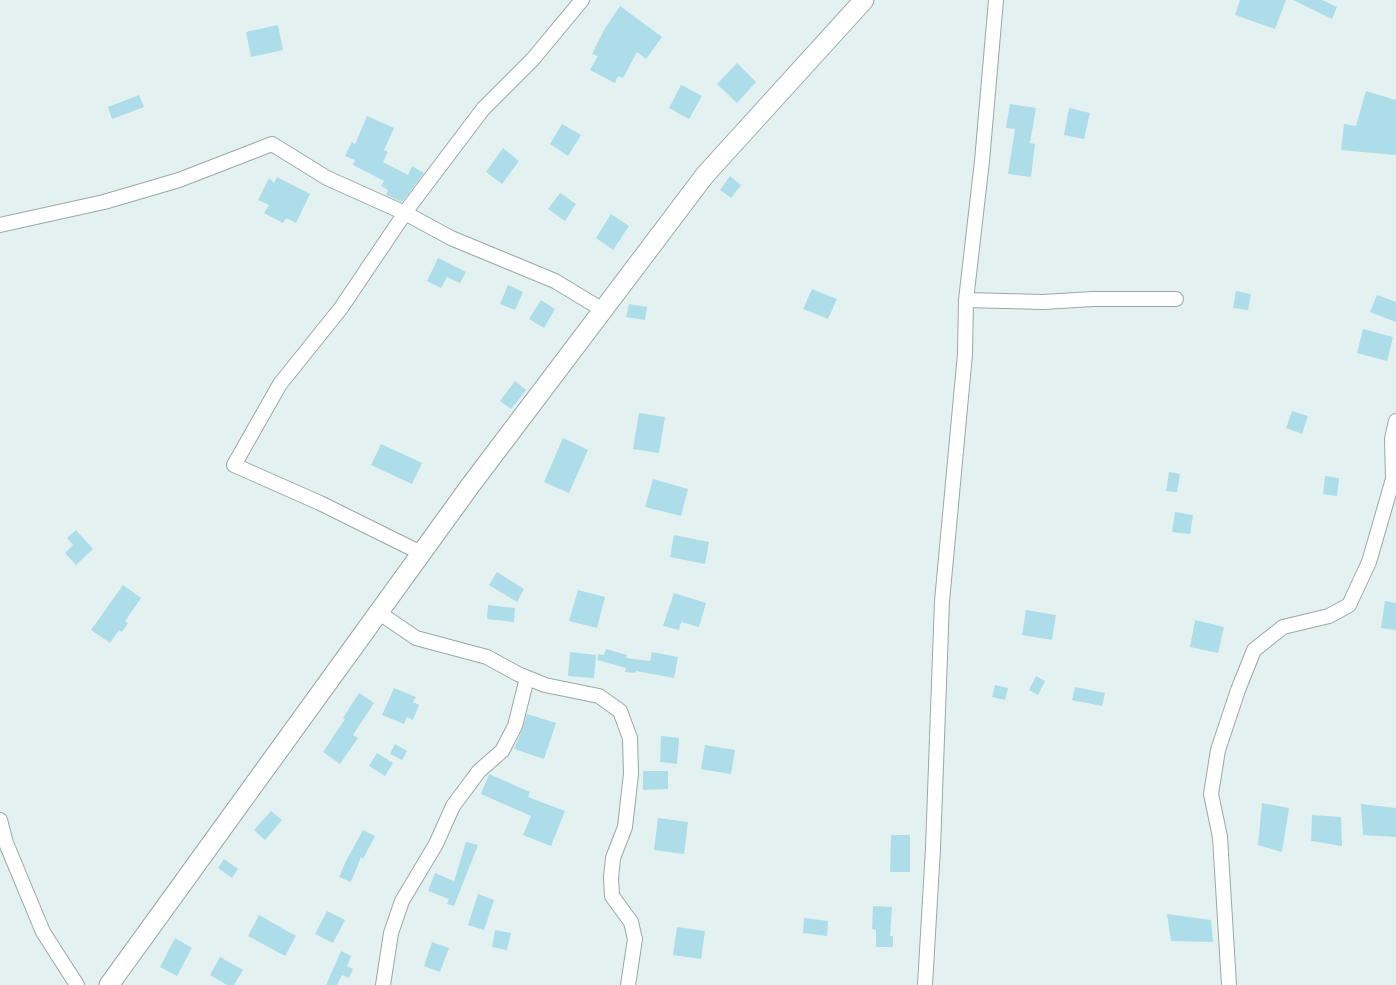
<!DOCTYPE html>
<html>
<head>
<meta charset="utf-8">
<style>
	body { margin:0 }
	canvas { display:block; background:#e3f1f1 }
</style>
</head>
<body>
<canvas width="1396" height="985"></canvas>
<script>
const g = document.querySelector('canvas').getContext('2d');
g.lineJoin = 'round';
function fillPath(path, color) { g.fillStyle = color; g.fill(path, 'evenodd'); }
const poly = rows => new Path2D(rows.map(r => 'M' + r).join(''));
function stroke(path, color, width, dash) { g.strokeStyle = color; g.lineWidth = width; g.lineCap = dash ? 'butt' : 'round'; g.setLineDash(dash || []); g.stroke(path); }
fillPath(poly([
	[1240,0,1286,0,1275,29,1235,15],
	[1293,0,1322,0,1337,7,1332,19],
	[620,6,662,37,646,59,637,52,623,78,618,76,615,83,590,70,598,56,592,54,604,30],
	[278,25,283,50,251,57,246,32],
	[737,63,756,82,737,103,717,84],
	[681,85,702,96,689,119,669,108],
	[1366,91,1396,100,1396,155,1341,150,1344,124,1356,126],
	[139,95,144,107,112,119,108,107],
	[1010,104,1036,108,1030,143,1035,144,1031,177,1008,174,1015,129,1006,128],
	[1069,108,1090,113,1084,139,1064,135],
	[367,116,394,128,384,150,388,152,383,162,408,175,412,166,424,173,402,202,386,195,388,190,381,186,384,181,353,165,355,160,345,156,352,142,355,144],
	[562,124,581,135,568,156,550,144],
	[503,148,519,161,502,184,486,172],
	[730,176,741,185,731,198,720,190],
	[277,177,310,194,296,223,286,218,283,223,264,213,269,205,258,200,269,178,274,183],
	[560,193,576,204,565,221,548,209],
	[611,214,629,226,613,250,596,238],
	[438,258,466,272,460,283,447,277,441,288,427,281],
	[508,285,523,292,515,310,500,304],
	[812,289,837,299,828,319,803,309],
	[1236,291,1251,294,1248,310,1233,308],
	[1377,295,1396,302,1396,322,1370,312],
	[541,300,555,309,544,328,529,319],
	[629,304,647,307,645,320,626,317],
	[1363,329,1393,337,1387,361,1357,353],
	[515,381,526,390,511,409,500,401],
	[1292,411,1308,416,1302,434,1286,428],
	[639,413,665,417,659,453,633,449],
	[563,438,588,450,569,493,544,482],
	[381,444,422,463,412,484,371,465],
	[1169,472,1180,474,1177,492,1166,491],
	[1325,476,1339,478,1337,496,1323,494],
	[653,479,688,489,681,516,645,507],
	[1175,512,1193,515,1190,534,1172,532],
	[76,530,93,549,76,565,65,553,73,545,67,538],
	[674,535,709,542,705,564,670,557],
	[497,572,524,589,517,602,489,585],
	[123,585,141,598,125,621,128,623,122,632,119,630,110,643,91,630],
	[578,590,605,597,597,628,569,621],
	[674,593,706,603,699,627,681,622,679,630,663,626],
	[1385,601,1396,603,1396,630,1381,628],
	[488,605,515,608,514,622,487,619],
	[1026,610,1056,615,1052,640,1022,635],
	[1195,620,1224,627,1218,653,1190,647],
	[606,649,627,655,626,658,650,661,652,652,678,657,674,678,636,671,635,673,625,672,626,668,597,660,598,654,604,655],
	[570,652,596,655,594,678,568,676],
	[1036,676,1045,681,1038,695,1029,690],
	[995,685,1008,688,1005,700,992,697],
	[1075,687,1105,693,1102,706,1072,700],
	[394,688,416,697,413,702,419,705,413,720,407,717,404,724,382,715],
	[359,693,374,703,353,735,358,738,340,764,323,752,345,719,343,718],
	[527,714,556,723,544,759,514,749,523,728],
	[661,736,679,738,677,764,660,762],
	[395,744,407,751,402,760,390,754],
	[705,745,735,750,731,774,701,769],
	[377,753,393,763,385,776,369,766],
	[643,771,668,771,668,789,643,790],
	[489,774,530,792,528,797,565,811,551,846,523,835,531,816,481,794],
	[1262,803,1289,808,1282,852,1258,845],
	[1361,804,1396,808,1396,837,1363,835],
	[271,811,282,820,265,840,254,830],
	[1312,815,1341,817,1342,846,1311,841],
	[658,818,688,822,684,854,654,850],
	[363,830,375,836,363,859,361,857,351,882,339,877,346,861],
	[891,835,910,835,910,872,890,872],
	[466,842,478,845,454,906,447,904,449,899,428,891,435,873,454,881],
	[224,859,238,869,232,878,218,868],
	[478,894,494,900,484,930,468,925],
	[873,906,892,907,890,936,893,936,893,947,876,947,876,930,872,929],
	[327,911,345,920,333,943,315,934],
	[1167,914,1211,920,1213,942,1171,941],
	[259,915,296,936,285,956,248,936],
	[804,918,828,921,827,936,803,933],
	[677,927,705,931,701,959,673,955],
	[495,930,511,933,507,950,492,947],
	[175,938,192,948,177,976,160,967],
	[432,942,449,948,440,972,424,966],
	[341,951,351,956,347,966,353,969,349,978,342,975,337,985,326,985],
	[220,957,243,970,234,985,227,985,210,975]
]), '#aeddea');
const street = poly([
	[0,225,104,202,179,180,272,144,327,178,405,213,451,238,555,281,603,310],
	[966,300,1043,302,1093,299,1176,299],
	[421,553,320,503,234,465,280,384,341,308,409,207,483,109,533,59,582,0],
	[378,612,416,638,487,657,518,674,545,685,599,696,620,711,630,738,631,774,625,827,613,858,611,878,612,896,631,922,635,939,628,985],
	[0,820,6,843,43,932,77,985],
	[383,985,391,933,402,901,436,844,453,806,479,771,502,751,515,726,527,678],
	[925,985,933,848,942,601,965,354,966,300,982,161,996,0],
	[1229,985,1220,837,1211,794,1218,750,1238,690,1254,650,1283,627,1329,616,1349,605,1369,562,1393,479,1392,439,1396,421]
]);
const secondary = poly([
	[109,985,470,486,705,175,864,0]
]);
stroke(street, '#9aa8a7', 16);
stroke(secondary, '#9aa8a7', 21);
stroke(street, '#fff', 14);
stroke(secondary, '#fff', 19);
</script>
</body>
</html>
